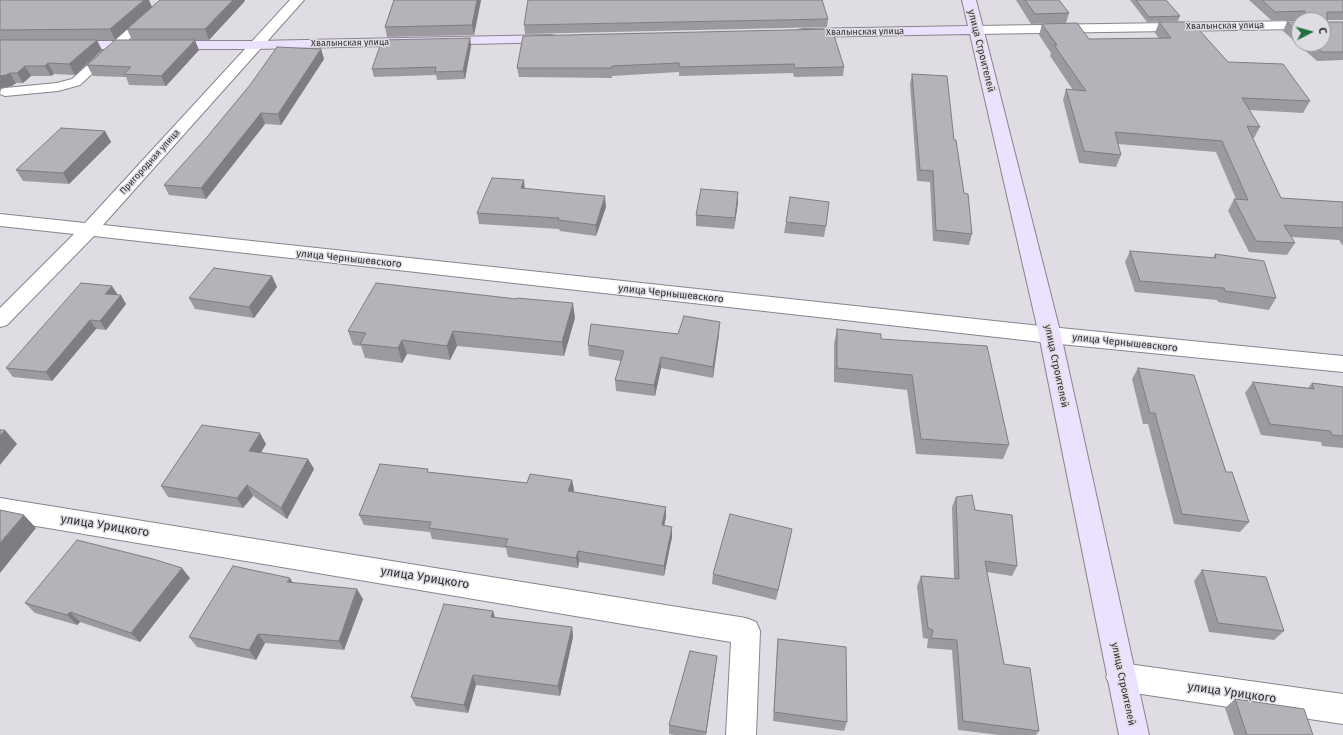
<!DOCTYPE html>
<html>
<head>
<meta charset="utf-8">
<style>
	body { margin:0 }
	#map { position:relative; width:1343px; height:735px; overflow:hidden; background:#dfdde3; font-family:"Fira Sans",sans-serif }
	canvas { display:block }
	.north { position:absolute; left:1291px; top:12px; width:40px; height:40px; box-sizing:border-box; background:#dfdde3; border:1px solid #99979c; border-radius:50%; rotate:84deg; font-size:11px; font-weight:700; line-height:16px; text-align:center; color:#302f32 }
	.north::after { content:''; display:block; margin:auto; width:14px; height:18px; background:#216f3e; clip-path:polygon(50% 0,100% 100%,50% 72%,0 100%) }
</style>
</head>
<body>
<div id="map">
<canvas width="1343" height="735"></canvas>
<div class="north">С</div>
</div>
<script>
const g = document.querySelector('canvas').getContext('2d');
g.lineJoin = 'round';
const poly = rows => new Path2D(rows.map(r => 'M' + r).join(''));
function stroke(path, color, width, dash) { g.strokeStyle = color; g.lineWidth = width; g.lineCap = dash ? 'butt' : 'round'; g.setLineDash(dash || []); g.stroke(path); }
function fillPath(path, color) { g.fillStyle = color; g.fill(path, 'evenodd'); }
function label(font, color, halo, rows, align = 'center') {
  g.font = font + ' "Fira Sans",sans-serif'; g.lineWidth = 3; g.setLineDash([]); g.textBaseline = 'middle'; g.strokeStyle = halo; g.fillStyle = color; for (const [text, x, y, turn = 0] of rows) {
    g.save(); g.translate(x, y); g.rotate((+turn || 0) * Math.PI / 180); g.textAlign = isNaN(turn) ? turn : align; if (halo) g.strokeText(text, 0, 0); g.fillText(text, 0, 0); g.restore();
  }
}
const lane = poly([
	[146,15,151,18,150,20,80,85,58,91,5,96,0,94,1,89,5,88,57,83,72,79,142,16,146,15]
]);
const street = poly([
	[290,0,304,0,103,225,1050,327,1343,356,1343,372,1050,343,94,236,7,325,0,327,0,308,74,234,0,226,0,214,85,223,290,0],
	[1299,21,1299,29,976,34,971,33,969,30,971,27,976,26,1299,21],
	[0,498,746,618,756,622,760,631,756,735,726,735,731,642,0,520,0,498],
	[1121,663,1343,694,1343,724,1121,691,1111,687,1106,677,1111,667,1121,663]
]);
const secondary = poly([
	[962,0,976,0,1061,335,1149,735,1119,735,1039,335,970,34,803,37,798,36,796,33,798,30,803,29,968,26,962,0],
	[551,35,556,36,558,39,556,42,256,49,69,49,64,48,62,45,64,42,69,41,256,41,551,35]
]);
stroke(lane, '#87858b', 2);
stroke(street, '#87858b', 2);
stroke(secondary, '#87858b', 2);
fillPath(lane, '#fff');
fillPath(street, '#fff');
fillPath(secondary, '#ede2fd');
fillPath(poly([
	[0,0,152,7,115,40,0,40],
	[160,0,244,0,245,1,209,40,132,40,127,29],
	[394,0,481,0,474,35,387,37,385,27],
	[1016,0,1059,0,1069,13,1066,23,1031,24],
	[1130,0,1166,0,1180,16,1178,21,1147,22],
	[1249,0,1343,0,1343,20,1327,20,1327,22,1343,22,1343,60,1317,61,1283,31,1287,22,1299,22,1299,44,1323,44,1323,20,1271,20],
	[828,19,827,27,525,34,524,25],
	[1159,22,1228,62,1310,101,1303,113,1249,110,1260,127,1254,138,1252,138,1281,198,1343,202,1343,246,1339,240,1291,237,1295,243,1287,255,1249,252,1228,211,1234,199,1236,199,1216,152,1118,144,1121,155,1116,167,1079,163,1063,100,1066,89,1073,90,1050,56,1051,53,1039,35,1042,24,1089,39,1159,38,1155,33],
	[523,36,844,67,843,76,794,77,793,73,679,76,679,72,612,76,612,78,519,77,517,68],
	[470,38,471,46,465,79,437,80,436,75,374,77,372,69],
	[0,40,102,50,75,75,54,74,51,76,31,76,23,83,16,83,12,86,1,88],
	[321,49,324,59,281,125,265,124,206,199,169,195,164,185],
	[199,50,166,86,129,85,126,77,93,76,87,65],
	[912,74,954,140,972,234,969,245,933,241,930,182,917,181,910,84],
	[105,131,111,142,69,184,23,181,16,170],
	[525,189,606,207,596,236,560,231,559,229,479,224,477,213],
	[738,203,734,229,696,226,696,215],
	[786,222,826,226,824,237,784,233],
	[1130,251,1213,258,1215,254,1276,298,1269,310,1218,302,1217,300,1135,292,1125,262],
	[272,276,277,287,254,318,195,309,189,298],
	[118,295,126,304,106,330,96,329,52,381,13,377,6,368],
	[575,318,564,356,457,346,450,360,407,354,402,363,365,358,361,346,353,345,348,331],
	[837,329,881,339,1009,445,1003,459,916,454,907,390,834,382,834,344],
	[678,334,719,334,713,378,661,368,655,396,616,391,615,380,621,361,589,356,588,345],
	[1138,368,1226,472,1249,522,1240,532,1174,524,1148,424,1143,424,1132,379],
	[1253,382,1308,388,1312,383,1343,387,1343,448,1322,446,1321,442,1261,435,1245,393],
	[266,444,261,453,308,459,314,469,287,519,253,496,243,508,168,497,161,486],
	[429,472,527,483,572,480,574,490,573,492,666,507,666,517,664,526,672,537,664,576,579,562,578,568,508,557,506,548,432,539,430,532,364,525,359,515],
	[956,497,975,510,1017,566,1012,576,987,572,1004,664,1039,731,1036,735,999,735,958,730,952,650,927,648,928,639,923,638,917,586,921,576,954,579,952,507],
	[792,529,776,600,712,584,713,574],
	[1202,570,1284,631,1274,640,1209,632,1194,581],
	[190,578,140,642,80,622,77,625,35,613,25,603],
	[293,583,363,599,344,650,265,643,256,660,197,647,189,637],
	[493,611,495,618,572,627,573,637,560,696,476,685,468,713,416,706,411,697],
	[778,639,847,722,844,731,773,721,777,649],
	[716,665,706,735,675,735,669,734,669,725],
	[1235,699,1313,735,1234,735,1225,708]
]), '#9c9a9f');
fillPath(poly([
	[144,0,149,0,152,7,115,40,110,29],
	[233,0,244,0,245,1,209,40,205,29],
	[477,0,481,0,474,35,472,25],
	[470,38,471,46,465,79,463,71],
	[97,40,102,50,75,75,69,64],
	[195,40,199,50,166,86,161,76],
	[321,49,324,59,281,125,278,114],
	[48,63,54,74,51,76,45,66],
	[25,66,31,76,23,83,17,73],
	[10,73,16,83,12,86,1,88,0,89,0,76],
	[261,113,265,124,206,199,201,188],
	[105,131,111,142,69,184,63,173],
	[524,180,525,191,521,188],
	[738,192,738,203,734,229,735,218],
	[605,196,606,207,596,236,596,225],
	[272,276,277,287,254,318,249,307],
	[112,286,118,295,105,294],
	[121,295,126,304,106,330,100,321],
	[573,303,575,318,564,356,562,342],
	[90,320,96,329,52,381,46,372],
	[720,322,719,334,713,378,713,367],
	[453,331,457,346,450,360,447,346],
	[402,340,407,354,402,363,398,348],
	[661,357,661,368,655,396,654,385],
	[5,430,17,444,0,465,0,436],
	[260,433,266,444,255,462,249,451],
	[308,459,314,469,287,519,281,508],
	[572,480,574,490,570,502,568,491],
	[247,485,253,496,243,508,237,498],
	[666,507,666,517,662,536,662,525],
	[24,515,36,528,0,573,0,543],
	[672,527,672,537,664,576,664,566],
	[792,529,790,539,776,600,778,590],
	[578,551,579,562,578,568,576,558],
	[182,568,190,578,140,642,131,633],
	[290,578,296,588,287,582],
	[357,589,363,599,344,650,339,641],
	[493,611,496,621,491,617],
	[70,612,80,622,77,625,67,615],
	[572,627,573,637,560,696,558,686],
	[258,634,265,643,256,660,249,650],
	[717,656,716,665,706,735,706,732],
	[473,675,476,685,468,713,464,705]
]), '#7f7d82');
const building = poly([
	[0,0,144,0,110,29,0,30,0,0],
	[160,0,233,0,205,29,127,29,160,0],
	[394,0,477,0,472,25,385,27,394,0],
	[528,0,822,0,828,19,524,25,528,0],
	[1025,0,1059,0,1069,13,1035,14,1025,0],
	[1136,0,1166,0,1180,16,1149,17,1136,0],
	[1262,0,1343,0,1343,12,1327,12,1327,22,1343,22,1343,52,1322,52,1312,44,1323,44,1323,20,1305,20,1305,11,1275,12,1262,0],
	[1159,22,1192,22,1228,62,1283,64,1310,101,1242,98,1260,127,1247,126,1281,198,1343,202,1343,228,1284,225,1295,243,1256,241,1234,199,1248,200,1222,141,1115,132,1121,155,1084,151,1066,89,1086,91,1054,45,1057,45,1042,24,1077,23,1089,39,1171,38,1159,22],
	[1287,22,1299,22,1299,33,1287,22],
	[832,29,844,67,795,68,794,64,679,67,679,63,612,66,612,68,517,68,523,36,832,29],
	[470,38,463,71,435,72,436,67,372,69,382,40,470,38],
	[0,40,97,40,69,64,48,63,45,66,25,66,17,73,10,73,6,75,0,76,0,40],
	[115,40,195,40,161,76,124,74,131,67,87,65,115,40],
	[277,47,321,49,278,114,261,113,201,188,164,185,207,137,250,85,277,47],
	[912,74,947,76,954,140,956,140,964,193,968,194,972,234,936,230,933,171,920,170,912,74],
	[61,128,105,131,63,173,16,170,61,128],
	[492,178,524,180,521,188,605,196,596,225,558,220,559,218,477,213,492,178],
	[701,189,738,192,735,218,696,215,701,189],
	[790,197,829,202,826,226,786,222,790,197],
	[1130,251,1216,258,1215,254,1264,261,1276,298,1225,291,1224,288,1140,281,1130,251],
	[214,268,272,276,249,307,189,298,214,268],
	[81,283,112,286,105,294,121,295,100,321,90,320,46,372,6,368,81,283],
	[376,283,517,299,517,298,573,303,562,342,453,331,447,346,402,340,398,348,360,344,366,333,348,331,376,283],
	[684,316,720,322,713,367,661,357,654,385,615,380,624,351,588,345,591,324,678,334,684,316],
	[837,329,881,334,881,339,987,346,1009,445,921,439,912,375,837,368,837,329],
	[1138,368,1194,375,1226,472,1232,472,1249,522,1182,514,1155,413,1150,413,1138,368],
	[1253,382,1314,389,1312,383,1343,387,1343,436,1332,435,1330,431,1270,424,1253,382],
	[202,425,260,433,249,451,308,459,281,508,247,485,237,498,161,486,202,425],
	[0,430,5,430,0,436,0,430],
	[380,464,428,469,427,472,527,483,530,474,572,480,568,491,666,507,662,525,672,527,664,566,578,551,576,558,505,546,508,539,429,528,431,522,359,515,380,464],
	[972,495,975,510,1012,515,1017,566,985,561,1004,664,1030,668,1039,731,963,721,957,640,931,638,933,630,928,628,921,576,959,579,956,497,972,495],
	[0,510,24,515,0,543,0,510],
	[730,514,792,529,778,590,713,574,730,514],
	[77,540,153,559,182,568,131,633,70,612,67,615,25,603,77,540],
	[233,566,290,578,287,582,357,589,339,641,258,634,249,650,189,637,233,566],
	[1202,570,1266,577,1284,631,1218,623,1202,570],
	[444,604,493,611,491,617,572,627,558,686,473,675,464,705,411,697,444,604],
	[778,639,846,647,847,722,774,712,778,639],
	[690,651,717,656,706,732,669,725,690,651],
	[1235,699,1304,709,1313,735,1247,735,1235,699]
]);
fillPath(building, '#b5b3b9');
stroke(building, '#7f7d82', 1);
label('9px', '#302f32', '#dfdde3', [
	["Хвалынская улица",1225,26,-1],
	["Хвалынская улица",865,32,-1],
	["Хвалынская улица",350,43,-1],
	["Пригородная улица",150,162,-48]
]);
label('10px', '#302f32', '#dfdde3', [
	["улица Строителей",981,51,76],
	["улица Чернышевского",349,259,6],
	["улица Чернышевского",671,294,6],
	["улица Чернышевского",1125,343,6],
	["улица Строителей",1056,366,78],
	["улица Строителей",1123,684,78]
]);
label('12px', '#302f32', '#dfdde3', [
	["улица Урицкого",105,526,9],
	["улица Урицкого",425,578,9],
	["улица Урицкого",1232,693,8]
]);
</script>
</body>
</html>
